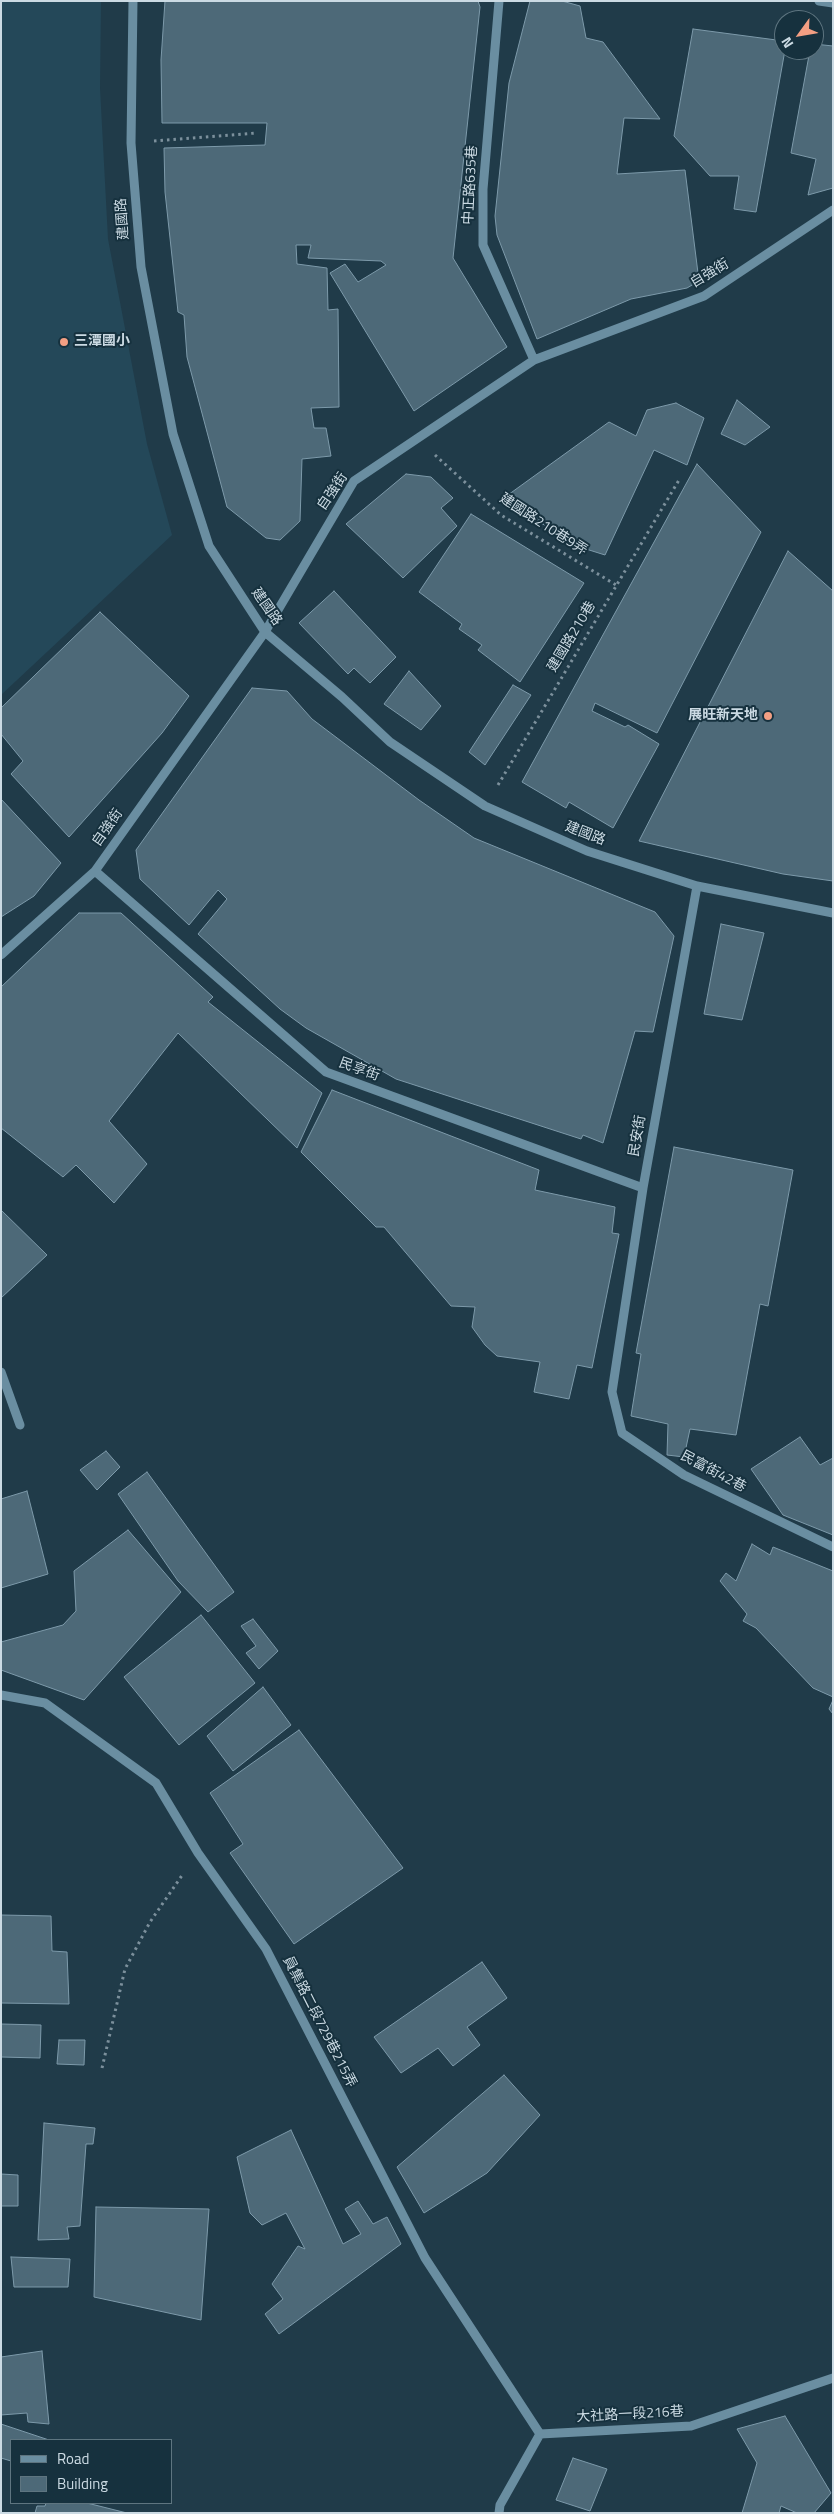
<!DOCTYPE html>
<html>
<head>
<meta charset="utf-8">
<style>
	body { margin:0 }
	#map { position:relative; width:834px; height:2514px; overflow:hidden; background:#203b49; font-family:"Titillium Web",sans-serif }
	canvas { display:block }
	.frame { position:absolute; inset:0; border:2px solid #cbdae3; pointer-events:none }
	.legend { position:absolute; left:10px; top:2439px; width:162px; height:65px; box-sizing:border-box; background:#16313e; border:1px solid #5e7580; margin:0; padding:6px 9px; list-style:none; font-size:15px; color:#cbdae3 }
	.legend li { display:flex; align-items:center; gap:10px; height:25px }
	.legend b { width:25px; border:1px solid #5e7580 }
	.north { position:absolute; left:774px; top:10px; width:50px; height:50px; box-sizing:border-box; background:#16313e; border:1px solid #5e7580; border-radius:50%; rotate:238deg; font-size:14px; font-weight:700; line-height:20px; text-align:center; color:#cbdae3 }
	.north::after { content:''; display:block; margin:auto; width:18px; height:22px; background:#f39f83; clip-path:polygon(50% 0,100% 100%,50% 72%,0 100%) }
</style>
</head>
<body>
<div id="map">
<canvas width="834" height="2514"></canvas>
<div class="frame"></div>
<ul class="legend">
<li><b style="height:6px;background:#6a8ea1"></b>Road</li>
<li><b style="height:14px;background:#4d6978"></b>Building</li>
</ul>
<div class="north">N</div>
</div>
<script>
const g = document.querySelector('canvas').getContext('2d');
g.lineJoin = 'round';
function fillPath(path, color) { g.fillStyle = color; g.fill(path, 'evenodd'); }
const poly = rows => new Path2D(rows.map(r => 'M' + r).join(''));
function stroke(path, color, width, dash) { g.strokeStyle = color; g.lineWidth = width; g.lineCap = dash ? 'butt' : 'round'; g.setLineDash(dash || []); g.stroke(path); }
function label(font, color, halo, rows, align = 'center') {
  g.font = font + ' "Titillium Web","Noto Sans TC",sans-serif'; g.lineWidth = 4; g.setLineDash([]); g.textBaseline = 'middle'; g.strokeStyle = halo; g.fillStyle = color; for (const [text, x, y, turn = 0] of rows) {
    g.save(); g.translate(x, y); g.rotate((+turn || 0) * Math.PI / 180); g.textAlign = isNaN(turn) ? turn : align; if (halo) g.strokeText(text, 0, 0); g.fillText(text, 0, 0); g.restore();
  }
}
fillPath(poly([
	[1,1,101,1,100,88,108,239,147,444,172,535,1,695]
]), '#244859');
const building = poly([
	[165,1,478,1,480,7,453,258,507,347,414,411,330,273,345,264,358,282,386,265,381,261,308,258,311,245,296,245,297,264,327,268,328,310,338,309,339,407,311,408,314,428,326,428,331,456,302,459,300,521,280,540,266,538,227,507,187,357,184,315,178,312,165,192,164,148,265,145,267,123,162,123,161,60,165,1],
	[530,1,562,1,580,6,586,38,603,42,660,119,624,118,617,174,685,170,699,281,687,288,631,299,537,339,497,235,495,216,509,83,530,1],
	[693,29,784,41,785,50,756,212,734,209,739,176,710,176,674,136,693,29],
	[814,44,833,46,833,188,808,195,816,159,791,153,810,50,814,50,814,44],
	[737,400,770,427,745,445,721,434,737,400],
	[676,403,704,418,687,465,654,450,605,555,586,549,501,500,609,422,636,436,647,410,676,403],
	[697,464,761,532,657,733,595,703,592,711,625,727,628,725,659,744,613,828,569,802,566,808,522,782,697,464],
	[406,474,431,477,453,498,441,508,457,526,403,578,346,524,406,474],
	[471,514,584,583,520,682,478,650,482,645,459,629,462,624,419,592,471,514],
	[788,551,833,591,833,881,783,874,639,841,788,551],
	[334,591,396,657,370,683,354,668,348,674,299,623,334,591],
	[100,612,189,696,162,733,69,837,11,774,23,761,1,734,1,708,100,612],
	[409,671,441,706,421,730,384,704,409,671],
	[513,685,531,695,485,765,469,752,513,685],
	[252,688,287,691,312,719,419,800,474,838,655,912,674,936,653,1032,635,1031,603,1143,583,1135,581,1139,396,1079,306,1028,280,1009,198,934,227,899,218,890,189,925,140,879,136,850,252,688],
	[1,799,61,863,34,896,1,917,1,799],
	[79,913,121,913,213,997,208,1002,322,1093,297,1148,178,1033,109,1121,147,1164,114,1203,76,1165,63,1177,1,1128,1,987,79,913],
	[721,924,764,933,742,1020,704,1014,721,924],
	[332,1090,539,1170,535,1190,615,1207,612,1233,619,1234,592,1368,577,1365,569,1399,534,1392,540,1362,497,1356,485,1345,472,1327,475,1307,451,1306,384,1227,376,1227,301,1152,332,1090],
	[674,1147,793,1170,768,1306,760,1304,736,1435,690,1429,684,1457,667,1455,668,1424,631,1416,641,1354,636,1353,674,1147],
	[1,1210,47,1255,1,1298,1,1210],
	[800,1437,820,1465,833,1458,833,1535,783,1515,751,1469,800,1437],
	[106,1451,120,1467,97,1490,80,1470,106,1451],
	[147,1472,234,1592,208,1612,178,1581,118,1494,147,1472],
	[27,1491,48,1574,1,1588,1,1499,27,1491],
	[128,1530,181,1592,84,1700,1,1670,1,1642,63,1625,76,1611,74,1571,128,1530],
	[752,1544,770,1555,773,1547,833,1571,833,1697,813,1688,756,1628,743,1621,747,1614,720,1581,726,1573,736,1581,752,1544],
	[201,1615,255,1683,179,1745,124,1677,201,1615],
	[253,1619,278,1651,259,1669,246,1653,256,1646,241,1626,253,1619],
	[263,1687,291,1725,233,1771,207,1736,263,1687],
	[833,1700,833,1714,829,1709,833,1700],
	[299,1730,403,1868,294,1944,230,1853,243,1844,210,1793,299,1730],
	[1,1915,51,1916,52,1951,67,1952,69,2004,1,2003,1,1915],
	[482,1962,507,1998,467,2027,480,2045,453,2066,438,2048,401,2073,374,2037,482,1962],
	[1,2024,41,2025,40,2058,1,2057,1,2024],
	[59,2040,85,2040,84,2065,57,2064,59,2040],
	[504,2075,540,2115,487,2173,424,2213,397,2167,504,2075],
	[44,2123,95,2128,93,2144,86,2144,80,2226,67,2227,69,2239,38,2240,44,2123],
	[291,2130,343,2244,361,2234,345,2209,358,2201,373,2224,387,2217,401,2244,279,2334,265,2314,283,2299,272,2284,298,2246,305,2249,286,2213,262,2225,250,2213,237,2157,291,2130],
	[1,2174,18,2175,18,2206,1,2206,1,2174],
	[96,2207,209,2209,201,2320,94,2297,96,2207],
	[11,2257,70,2259,68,2287,14,2287,11,2257],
	[42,2351,49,2424,28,2422,27,2413,1,2415,1,2357,42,2351],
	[785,2416,831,2493,814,2513,797,2513,781,2506,779,2513,742,2513,757,2463,737,2429,785,2416],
	[1,2424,49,2440,11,2440,11,2461,1,2458,1,2424],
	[573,2458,607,2469,590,2511,556,2500,573,2458],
	[46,2503,87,2503,127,2513,35,2513,37,2506,45,2506,46,2503]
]);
fillPath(building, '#4d6978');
stroke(building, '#7d9aaa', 1);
stroke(poly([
	[154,141,256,133],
	[435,455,501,515,616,585],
	[498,785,679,480],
	[102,2068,125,1969,150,1922,183,1874]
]), '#7c909c', 3, [2.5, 4]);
stroke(poly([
	[133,1,131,143,141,267,173,434,209,546,265,632,342,697,390,742,485,806,587,851,697,886,833,913],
	[499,1,483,189,483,245,534,360],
	[819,1,833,3],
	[95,871,326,1072,643,1188],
	[697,886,643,1188,612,1392,622,1433,684,1475,833,1547],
	[1,955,95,871,265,632,354,481,534,360,704,296,833,210],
	[1,1372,20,1425],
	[1,1695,45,1703,156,1783,198,1853,266,1949,425,2258,540,2434],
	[499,2513,500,2505,540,2434,691,2426,833,2378]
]), '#6a8ea1', 9);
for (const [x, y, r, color] of [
	[64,342,5,"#f39f83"],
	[768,716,5,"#f39f83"]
]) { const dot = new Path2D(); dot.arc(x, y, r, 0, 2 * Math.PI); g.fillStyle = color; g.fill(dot); stroke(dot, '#16313e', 2); }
label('14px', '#cbdae3', '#16313e', [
	["中正路635巷",471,185,-87],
	["建國路",123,219,-94],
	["自強街",710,274,-31],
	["自強街",333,492,-56],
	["建國路210巷9弄",543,525,33],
	["建國路",266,607,55],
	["建國路210巷",572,637,-59],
	["自強街",108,828,-55],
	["建國路",585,834,21],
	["民享街",359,1070,20],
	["民安街",638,1136,-80],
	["民富街42巷",713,1472,28],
	["員集路二段729巷215弄",319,2022,63],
	["大社路一段216巷",630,2415,-3]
]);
label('bold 14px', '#cbdae3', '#16313e', [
	["三潭國小",74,342],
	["展旺新天地",758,716,"right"]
], 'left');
</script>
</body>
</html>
